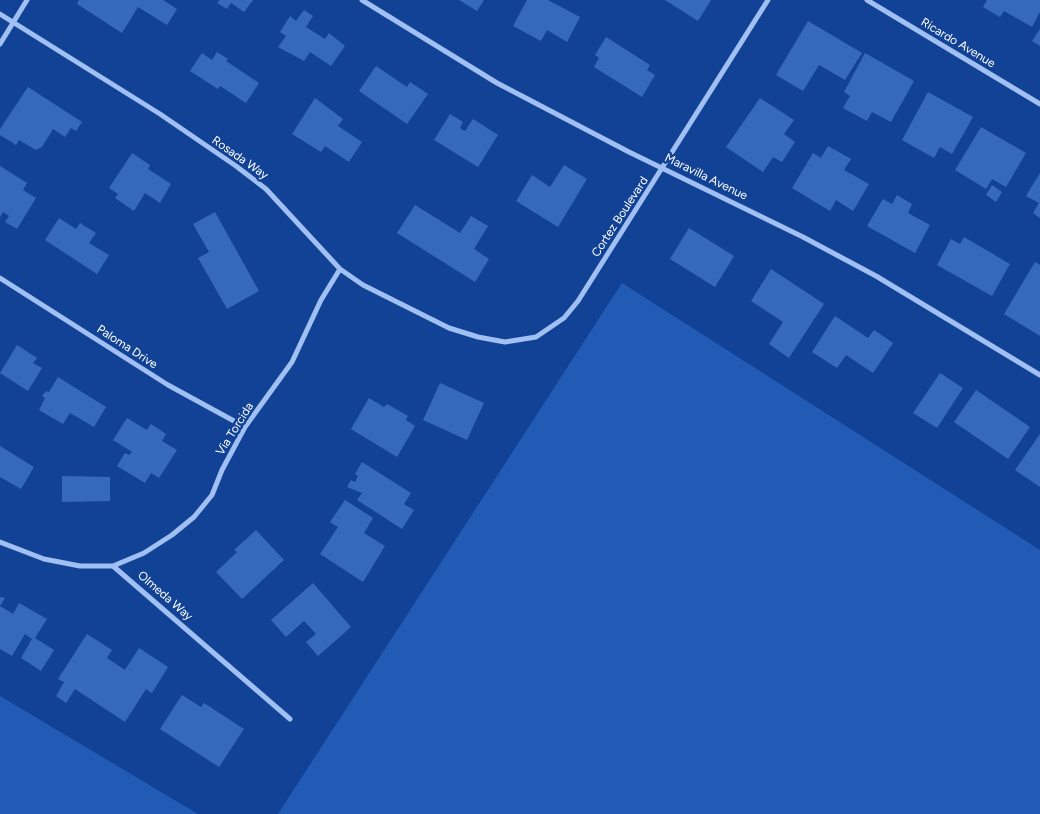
<!DOCTYPE html>
<html>
<head>
<meta charset="utf-8">
<style>
	body { margin:0 }
	canvas { display:block; background:#114295 }
</style>
</head>
<body>
<canvas width="1040" height="814"></canvas>
<script>
const g = document.querySelector('canvas').getContext('2d');
g.lineJoin = 'round';
function fillPath(path, color) { g.fillStyle = color; g.fill(path, 'evenodd'); }
const poly = rows => new Path2D(rows.map(r => 'M' + r).join(''));
function stroke(path, color, width, dash) { g.strokeStyle = color; g.lineWidth = width; g.lineCap = dash ? 'butt' : 'round'; g.setLineDash(dash || []); g.stroke(path); }
function label(font, color, halo, rows, align = 'center') {
  g.font = font + ' Figtree,sans-serif'; g.lineWidth = 5; g.setLineDash([]); g.textBaseline = 'middle'; g.strokeStyle = halo; g.fillStyle = color; for (const [text, x, y, turn = 0] of rows) {
    g.save(); g.translate(x, y); g.rotate((+turn || 0) * Math.PI / 180); g.textAlign = isNaN(turn) ? turn : align; if (halo) g.strokeText(text, 0, 0); g.fillText(text, 0, 0); g.restore();
  }
}
fillPath(poly([
	[622,283,1040,550,1040,814,278,814],
	[0,696,198,814,0,814]
]), '#225bb5');
fillPath(poly([
	[79,0,163,0,177,9,167,25,138,7,122,33,77,4],
	[220,0,253,0,244,12,231,3,227,9,217,3],
	[459,0,484,0,477,11],
	[527,0,548,0,580,17,567,42,547,30,541,41,513,26],
	[665,0,711,0,698,21],
	[987,0,1040,0,1040,12,1032,27,1004,11,1000,17,983,7],
	[304,10,313,16,306,27,325,39,329,33,345,46,331,66,310,52,304,61,278,47,286,36,280,32,290,16,296,21],
	[808,21,862,53,845,80,819,65,803,91,776,75],
	[1040,29,1040,46,1032,41],
	[606,37,650,65,647,70,655,75,642,97,594,67,599,58,595,55],
	[217,52,228,59,226,61,259,83,246,103,220,86,218,89,190,71,202,53,212,60],
	[865,53,914,81,891,122,872,112,867,121,843,108,850,96,844,92],
	[376,66,407,87,410,82,428,94,407,124,359,91],
	[28,87,82,122,76,131,71,128,65,137,53,129,42,147,36,150,19,140,16,145,0,135,0,129],
	[928,92,973,117,952,154,940,147,934,158,902,140],
	[315,98,343,119,338,126,362,142,349,162,325,146,321,152,292,134],
	[760,98,794,120,784,134,795,142,782,162,773,157,763,172,726,147],
	[450,114,463,122,460,128,465,131,473,119,498,135,478,167,434,140],
	[981,127,1026,153,1006,187,992,179,986,189,955,170],
	[828,146,851,159,844,170,869,184,853,211,836,200,830,211,792,188,813,153,821,158],
	[132,153,150,165,148,169,171,184,160,203,145,193,134,211,115,198,118,194,109,188],
	[564,165,587,179,558,227,516,201,532,175,550,187],
	[0,166,27,183,23,190,36,198,17,229,5,222,9,216,3,212,0,217],
	[1040,173,1040,218,1033,213,1039,203,1026,196],
	[992,185,1002,192,996,202,986,195],
	[897,195,912,204,908,213,930,225,915,253,867,226,883,199,892,204],
	[415,205,460,233,471,216,488,226,474,249,489,259,475,282,397,233],
	[215,212,259,291,227,309,198,258,209,252,193,224],
	[59,218,76,229,80,223,96,233,89,243,109,255,97,274,45,240],
	[689,228,734,256,715,287,670,259],
	[964,237,1010,264,992,296,937,265,951,239,960,244],
	[1035,262,1040,265,1040,336,1004,314],
	[771,269,824,304,789,358,769,344,783,322,751,301],
	[835,316,868,338,874,330,893,343,873,373,846,355,837,368,812,352],
	[17,345,37,358,33,363,42,368,28,391,0,373],
	[940,373,963,388,937,428,913,413],
	[58,377,106,407,94,427,70,413,63,424,39,410,45,398,42,396,46,391,49,392],
	[440,383,484,403,467,440,423,420],
	[976,390,1030,427,1008,459,954,422],
	[369,398,384,407,387,404,408,416,406,420,415,426,397,457,351,429],
	[127,418,147,430,151,424,166,434,162,441,177,450,159,478,151,473,145,483,117,466,125,453,129,455,132,452,113,440],
	[1040,434,1040,487,1015,470],
	[0,446,34,467,21,489,0,477],
	[362,462,411,493,404,504,414,510,402,529,357,500,362,493,347,487,351,480,355,482,358,476,355,474],
	[62,476,110,477,110,501,62,502],
	[345,500,373,518,364,533,385,546,363,582,320,554,338,527,330,522],
	[256,530,284,560,242,599,216,572,237,552,234,550],
	[313,583,351,627,318,656,306,642,316,634,304,621,286,637,271,620],
	[0,597,5,598,0,606,13,614,19,603,47,619,35,638,54,650,41,671,21,658,32,639,25,634,12,656,0,649],
	[87,634,112,650,107,658,125,670,139,648,168,667,152,693,146,689,125,722,75,689,66,703,56,696,64,682,58,679],
	[182,695,201,707,204,703,244,729,219,767,160,729]
]), '#3469bc');
stroke(poly([
	[362,0,497,83,629,152,803,237,876,276,1040,375],
	[867,0,1040,104],
	[0,14,160,114,236,166,266,189,340,269,363,285,449,328,478,337,505,342,536,337,564,318,578,301,768,0],
	[0,44,27,0],
	[0,278,168,385,245,427],
	[0,542,44,559,80,566,113,566,290,719],
	[113,566,144,553,172,535,194,517,212,495,222,470,245,427,292,362,321,300,340,269]
]), '#a0c0f3', 5);
label('12px', '#fff', '#114295', [
	["Ricardo Avenue",958,43,31],
	["Rosada Way",240,158,35],
	["Maravilla Avenue",706,177,26],
	["Cortez Boulevard",620,217,-57],
	["Paloma Drive",127,347,33],
	["Via Torcida",235,429,-58],
	["Olmeda Way",165,596,41]
]);
</script>
</body>
</html>
